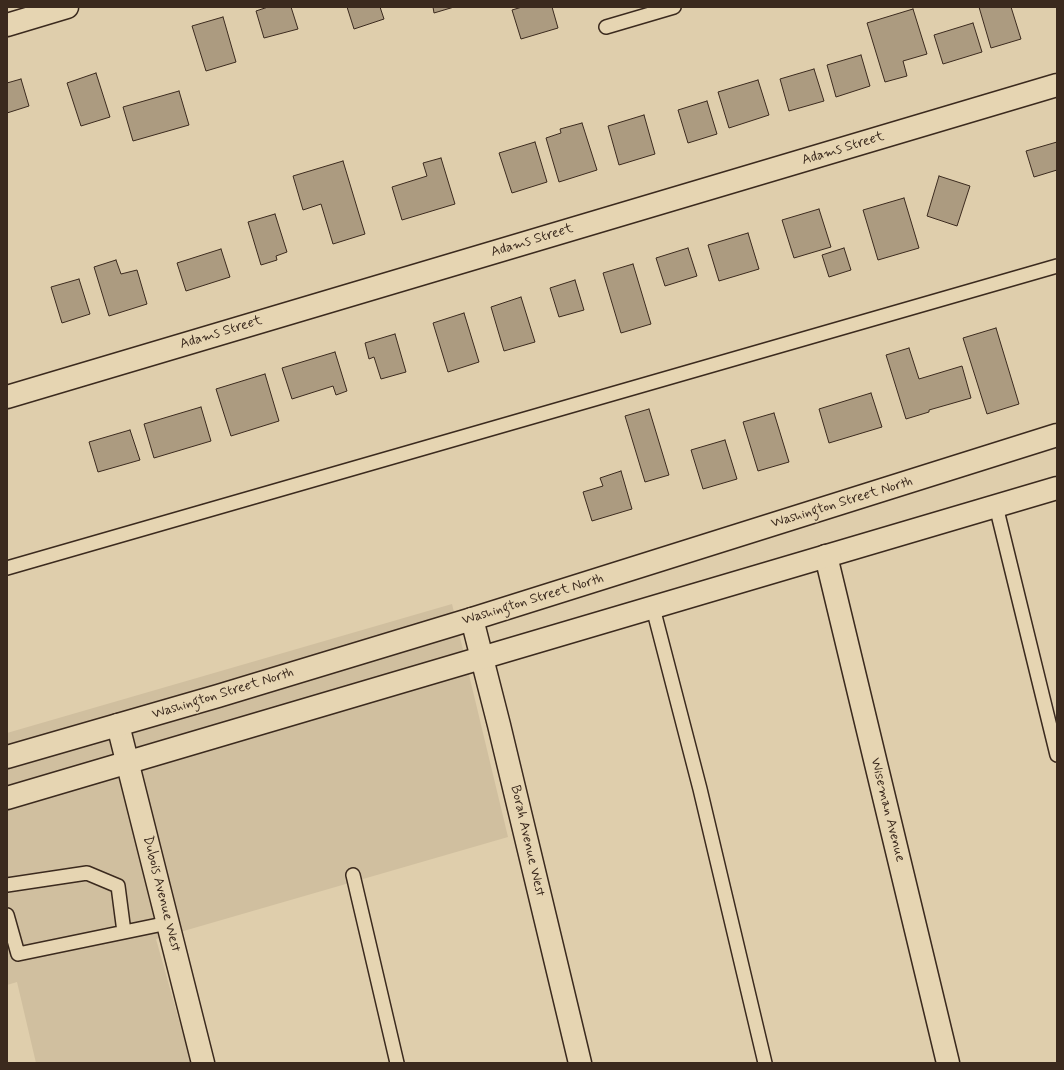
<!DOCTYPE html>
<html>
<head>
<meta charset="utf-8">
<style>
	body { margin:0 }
	#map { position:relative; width:1064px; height:1070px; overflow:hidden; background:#dfceac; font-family:Mynerve,sans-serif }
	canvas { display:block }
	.frame { position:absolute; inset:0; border:8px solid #3b2a1e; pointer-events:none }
</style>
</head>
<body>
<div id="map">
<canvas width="1064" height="1070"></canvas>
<div class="frame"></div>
</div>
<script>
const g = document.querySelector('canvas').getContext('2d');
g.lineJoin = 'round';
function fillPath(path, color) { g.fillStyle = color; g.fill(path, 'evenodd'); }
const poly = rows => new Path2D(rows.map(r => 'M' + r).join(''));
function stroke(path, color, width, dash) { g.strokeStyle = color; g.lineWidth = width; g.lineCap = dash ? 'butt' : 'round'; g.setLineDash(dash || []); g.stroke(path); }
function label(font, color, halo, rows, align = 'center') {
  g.font = font + ' Mynerve,sans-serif'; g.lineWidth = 3.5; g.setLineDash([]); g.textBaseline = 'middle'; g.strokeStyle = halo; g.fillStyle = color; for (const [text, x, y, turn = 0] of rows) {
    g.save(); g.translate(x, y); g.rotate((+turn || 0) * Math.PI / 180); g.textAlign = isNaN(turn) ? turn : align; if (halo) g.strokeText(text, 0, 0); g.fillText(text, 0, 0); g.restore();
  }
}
fillPath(poly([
	[452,604,508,837,156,939,191,1063,36,1063,17,982,7,985,7,733]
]), '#d0bf9f');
const building = poly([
	[268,7,291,7,298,29,264,38,256,11,268,7],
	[347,7,380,7,384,19,354,29,347,7],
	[433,7,454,7,434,13,433,7],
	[522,7,552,7,558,28,521,39,512,10,522,7],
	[979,7,1011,7,1021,39,991,48,979,7],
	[913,9,927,54,903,61,907,76,885,82,867,23,913,9],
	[223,17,236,62,206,71,192,26,223,17],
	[973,23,982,52,943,64,934,35,973,23],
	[861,55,870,86,836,97,827,65,861,55],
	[814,69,824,101,789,111,780,79,814,69],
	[96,73,110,117,81,126,67,83,96,73],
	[21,79,29,106,7,113,7,83,21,79],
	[758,80,769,115,729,128,718,92,758,80],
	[179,91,189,125,133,141,123,107,179,91],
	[707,101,717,134,688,143,678,110,707,101],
	[644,115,655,154,619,165,608,126,644,115],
	[582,123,597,170,559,182,546,138,561,133,560,129,582,123],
	[535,142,547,182,512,193,499,153,535,142],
	[1057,142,1057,170,1034,177,1026,151,1057,142],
	[441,158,455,204,402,220,392,187,427,176,423,163,441,158],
	[343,161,365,234,333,244,321,204,303,210,293,176,343,161],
	[939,176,970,186,957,226,927,216,939,176],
	[904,198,919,248,878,260,863,210,904,198],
	[819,209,831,247,794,258,782,220,819,209],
	[275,214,287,252,276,256,277,260,261,265,248,222,275,214],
	[748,233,759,269,719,281,708,245,748,233],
	[688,248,697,276,665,286,656,258,688,248],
	[844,248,851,270,829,277,822,255,844,248],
	[221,249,230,277,186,291,177,263,221,249],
	[116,260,121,274,137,270,147,304,109,316,94,267,116,260],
	[633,264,651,324,621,333,603,273,633,264],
	[79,279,90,314,62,323,51,287,79,279],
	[575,280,584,310,559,317,550,288,575,280],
	[521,297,535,342,504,351,491,307,521,297],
	[464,313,479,362,448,372,433,323,464,313],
	[996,328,1019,404,987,414,963,338,996,328],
	[395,334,406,372,381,379,374,357,369,359,365,343,395,334],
	[909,348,919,379,962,366,971,398,929,410,929,412,906,419,886,355,909,348],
	[335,352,347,391,336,395,333,386,292,399,282,368,335,352],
	[265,374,279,421,231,436,216,389,265,374],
	[871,393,882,427,829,443,819,409,871,393],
	[201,407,211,441,154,458,144,424,201,407],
	[649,409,669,475,645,482,625,416,649,409],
	[774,413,789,462,758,471,743,422,774,413],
	[130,430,140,460,98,472,89,442,130,430],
	[725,440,737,479,703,489,691,450,725,440],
	[621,471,632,509,592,521,583,492,603,486,600,478,621,471]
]);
fillPath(building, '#ac9b80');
stroke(building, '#3b2a1e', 1);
const lane = poly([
	[606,27,674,7],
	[996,506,1057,755],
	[7,568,1057,266],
	[653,608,700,789,765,1063],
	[353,875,397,1063],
	[7,885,87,873,118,886,124,932],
	[7,915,18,954,168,923]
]);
const street = poly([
	[7,25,67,7],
	[7,397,1057,85],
	[826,556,948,1063],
	[472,619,499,725,580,1063],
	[118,725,203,1063]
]);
const primary = poly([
	[7,757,218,696,472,619,1057,435],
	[7,798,1057,488]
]);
stroke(lane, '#3b2a1e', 16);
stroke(street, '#3b2a1e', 25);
stroke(primary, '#3b2a1e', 25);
stroke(lane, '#e6d5b2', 13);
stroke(street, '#e6d5b2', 22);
stroke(primary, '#e6d5b2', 22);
label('14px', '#3b2a1e', '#e6d5b2', [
	["Adams Street",843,149,-17],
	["Adams Street",532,241,-17],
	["Adams Street",221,333,-17],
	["Washington Street North",842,503,-17],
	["Washington Street North",533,600,-17],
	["Washington Street North",223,694,-17],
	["Wiseman Avenue",887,810,76],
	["Borah Avenue West",527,841,77],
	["Dubois Avenue West",161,894,76]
]);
</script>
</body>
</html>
